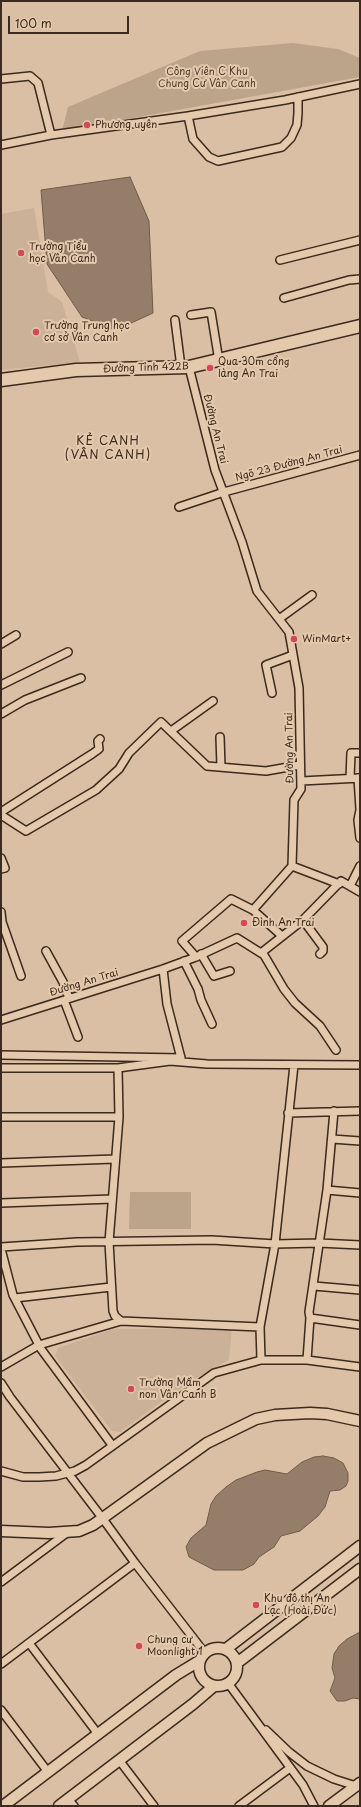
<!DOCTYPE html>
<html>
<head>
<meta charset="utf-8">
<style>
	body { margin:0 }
	#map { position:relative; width:361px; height:1807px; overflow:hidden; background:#dabfa4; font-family:"Playpen Sans",sans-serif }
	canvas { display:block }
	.frame { position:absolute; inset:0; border:2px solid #3b2a1e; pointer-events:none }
	.scale { position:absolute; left:8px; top:16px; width:121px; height:18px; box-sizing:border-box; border:2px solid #3b2a1e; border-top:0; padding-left:5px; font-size:12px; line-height:14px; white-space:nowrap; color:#3b2a1e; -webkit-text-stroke:3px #e4c9ac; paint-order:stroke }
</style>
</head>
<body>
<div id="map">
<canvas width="361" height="1807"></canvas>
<div class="frame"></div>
<div class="scale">100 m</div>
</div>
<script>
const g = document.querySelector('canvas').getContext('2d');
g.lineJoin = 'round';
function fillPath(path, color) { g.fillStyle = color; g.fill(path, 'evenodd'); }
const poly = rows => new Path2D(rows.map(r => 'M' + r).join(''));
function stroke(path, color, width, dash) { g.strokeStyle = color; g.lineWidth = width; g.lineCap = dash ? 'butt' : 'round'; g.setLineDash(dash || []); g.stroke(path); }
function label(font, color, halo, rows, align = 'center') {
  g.font = font + ' "Playpen Sans",sans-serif'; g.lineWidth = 4; g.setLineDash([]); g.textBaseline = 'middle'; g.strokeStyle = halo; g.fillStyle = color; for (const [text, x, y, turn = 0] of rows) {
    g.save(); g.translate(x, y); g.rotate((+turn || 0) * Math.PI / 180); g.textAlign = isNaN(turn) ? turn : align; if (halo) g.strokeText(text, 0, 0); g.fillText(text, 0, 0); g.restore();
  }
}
fillPath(poly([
	[34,208,48,292,62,302,80,362,1,370,1,214],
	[232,1328,229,1360,198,1377,164,1400,120,1432,112,1431,55,1356,58,1348,113,1329]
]), '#cbb197');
fillPath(poly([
	[293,43,338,49,360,58,360,77,62,131,68,107,200,51],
	[130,1192,191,1192,191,1229,129,1229]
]), '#bca48a');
const water = poly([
	[130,177,149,221,153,313,116,330,82,317,47,264,41,190,130,177],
	[323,1456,334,1458,343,1463,348,1473,348,1481,346,1486,340,1490,330,1491,325,1507,318,1516,300,1531,281,1536,274,1547,259,1557,254,1564,243,1570,214,1570,189,1557,186,1547,191,1538,206,1525,211,1504,216,1496,226,1487,236,1480,257,1472,265,1470,287,1474,302,1462,314,1457,323,1456],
	[360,1632,360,1699,353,1698,345,1701,337,1701,330,1691,335,1678,332,1668,334,1654,339,1646,347,1639,360,1632]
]);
fillPath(water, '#947e69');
stroke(water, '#705c4b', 1);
const street = poly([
	[1,79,30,76,38,83,51,135],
	[188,116,193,139,209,157,218,161,282,147,291,138,297,125,298,113,298,97],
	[1,145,51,135,188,116,285,100,360,84],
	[280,260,360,240],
	[284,298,349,280,360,279],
	[191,315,211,312,219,361],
	[175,320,181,367],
	[189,367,215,470,242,542,257,591,289,632,299,688,301,789,294,800,292,866,253,910],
	[179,507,224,492,360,455],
	[279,619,312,595],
	[1,644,16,635],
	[1,685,68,652],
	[272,693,266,665,293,655],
	[1,714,25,700,81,678],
	[171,731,213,701],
	[220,737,221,767],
	[350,778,351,753,360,753],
	[358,778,360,809],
	[301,781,360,778],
	[360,810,358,820,360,838],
	[1,812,92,754,99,749,98,741,100,739],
	[1,815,26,831,96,790,119,769,129,753,161,722,207,766,266,771,300,765],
	[1,858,5,868,1,869],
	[292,866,339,884],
	[350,886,360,866],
	[1,912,2,922,21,976],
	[303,920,323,947,323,951,320,954],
	[46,951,63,982,69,998],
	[261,953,303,920,341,881,360,892],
	[201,954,214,976,230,971],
	[196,957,182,941,231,899,253,910,282,936],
	[184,961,198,989,201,1000,212,1024],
	[64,1000,78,1037],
	[1,1020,163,969,196,957,237,938,264,955,284,989,295,1003,320,1026,336,1050],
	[1,1055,181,1058,167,1004,163,969],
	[1,1068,118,1068,170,1061,207,1064,360,1065],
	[118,1068,119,1117,109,1242,113,1311,115,1316,121,1321],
	[334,1111,327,1190,309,1312,310,1318,360,1325],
	[288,1113,360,1111],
	[1,1117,119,1117],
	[332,1139,360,1141],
	[1,1163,115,1159],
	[327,1190,360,1193],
	[1,1203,112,1199],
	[1,1247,77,1242,212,1240,275,1244,319,1243,360,1245],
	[1,1249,13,1295,41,1349,112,1445],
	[314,1286,360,1290],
	[15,1298,111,1287],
	[260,1327,275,1244,294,1065],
	[307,1360,310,1318],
	[1,1367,39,1345,121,1321,260,1327,261,1360],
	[1,1383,10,1397,103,1519,135,1563,204,1652],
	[1,1471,23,1477,39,1477,56,1476,75,1471,86,1465,214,1373,261,1360,307,1360,360,1367],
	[1,1582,68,1532],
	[29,1643,98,1734],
	[1,1664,135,1563],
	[228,1683,303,1785,314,1806],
	[1,1710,48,1772],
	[266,1730,289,1752,307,1766,334,1779,356,1786],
	[119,1760,154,1806],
	[68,1799,74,1806],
	[239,1806,290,1768]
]);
const secondary = poly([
	[1,1531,49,1533,79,1531,93,1525,207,1443,256,1419,275,1415,310,1413,327,1414,360,1421],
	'199 1667a19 19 0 1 1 38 0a19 19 0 1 1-38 0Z',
	[226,1649,360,1546],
	[237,1663,360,1569],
	[3,1806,176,1675,199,1661],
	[59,1806,193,1704,214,1686],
	[329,1806,360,1783]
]);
const primary = poly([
	[1,380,76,370,189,367,360,326]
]);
stroke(street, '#3b2a1e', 10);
stroke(secondary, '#3b2a1e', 13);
stroke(primary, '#3b2a1e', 15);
stroke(street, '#e4c9ac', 7);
stroke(secondary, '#e4c9ac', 10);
stroke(primary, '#e4c9ac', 12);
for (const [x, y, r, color] of [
	[87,125,4,"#d1495b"],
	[21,253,4,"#d1495b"],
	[36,332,4,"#d1495b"],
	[210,368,4,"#d1495b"],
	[294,639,4,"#d1495b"],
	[244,923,4,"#d1495b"],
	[131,1389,4,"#d1495b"],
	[256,1605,4,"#d1495b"],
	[139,1646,4,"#d1495b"]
]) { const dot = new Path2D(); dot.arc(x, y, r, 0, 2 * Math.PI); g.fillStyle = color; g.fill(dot); stroke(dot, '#e4c9ac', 1.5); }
label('10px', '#4e3c2e', '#e4c9ac', [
	["Công Viên C Khu",207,72],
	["Chung Cư Vân Canh",207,84]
]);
label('10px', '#3b2a1e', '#e4c9ac', [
	["Phương uyên",95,125],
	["Trường Tiểu",29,247],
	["học Vân Canh",29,259],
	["Trường Trung học",44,326],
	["cơ sở Vân Canh",44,338],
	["Qua 30m cổng",218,362],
	["làng An Trai",218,374],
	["WinMart+",302,639],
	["Đình An Trai",252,923],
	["Trường Mầm",139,1383],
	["non Vân Canh B",139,1395],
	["Khu đô thị An",264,1599],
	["Lạc (Hoài Đức)",264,1611],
	["Chung cư",147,1640],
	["Moonlight 1",147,1652]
], 'left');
label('10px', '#3b2a1e', '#e4c9ac', [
	["Đường Tỉnh 422B",146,368,-2],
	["Đường An Trai",215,429,76],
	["Ngõ 23 Đường An Trai",289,464,-15],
	["Đường An Trai",290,748,-91],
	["Đường An Trai",84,983,-17]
]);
g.letterSpacing = '1px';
label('12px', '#3b2a1e', '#e4c9ac', [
	["KẺ CANH",108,442],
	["(VÂN CANH)",108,456]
]);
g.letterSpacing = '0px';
</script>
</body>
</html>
